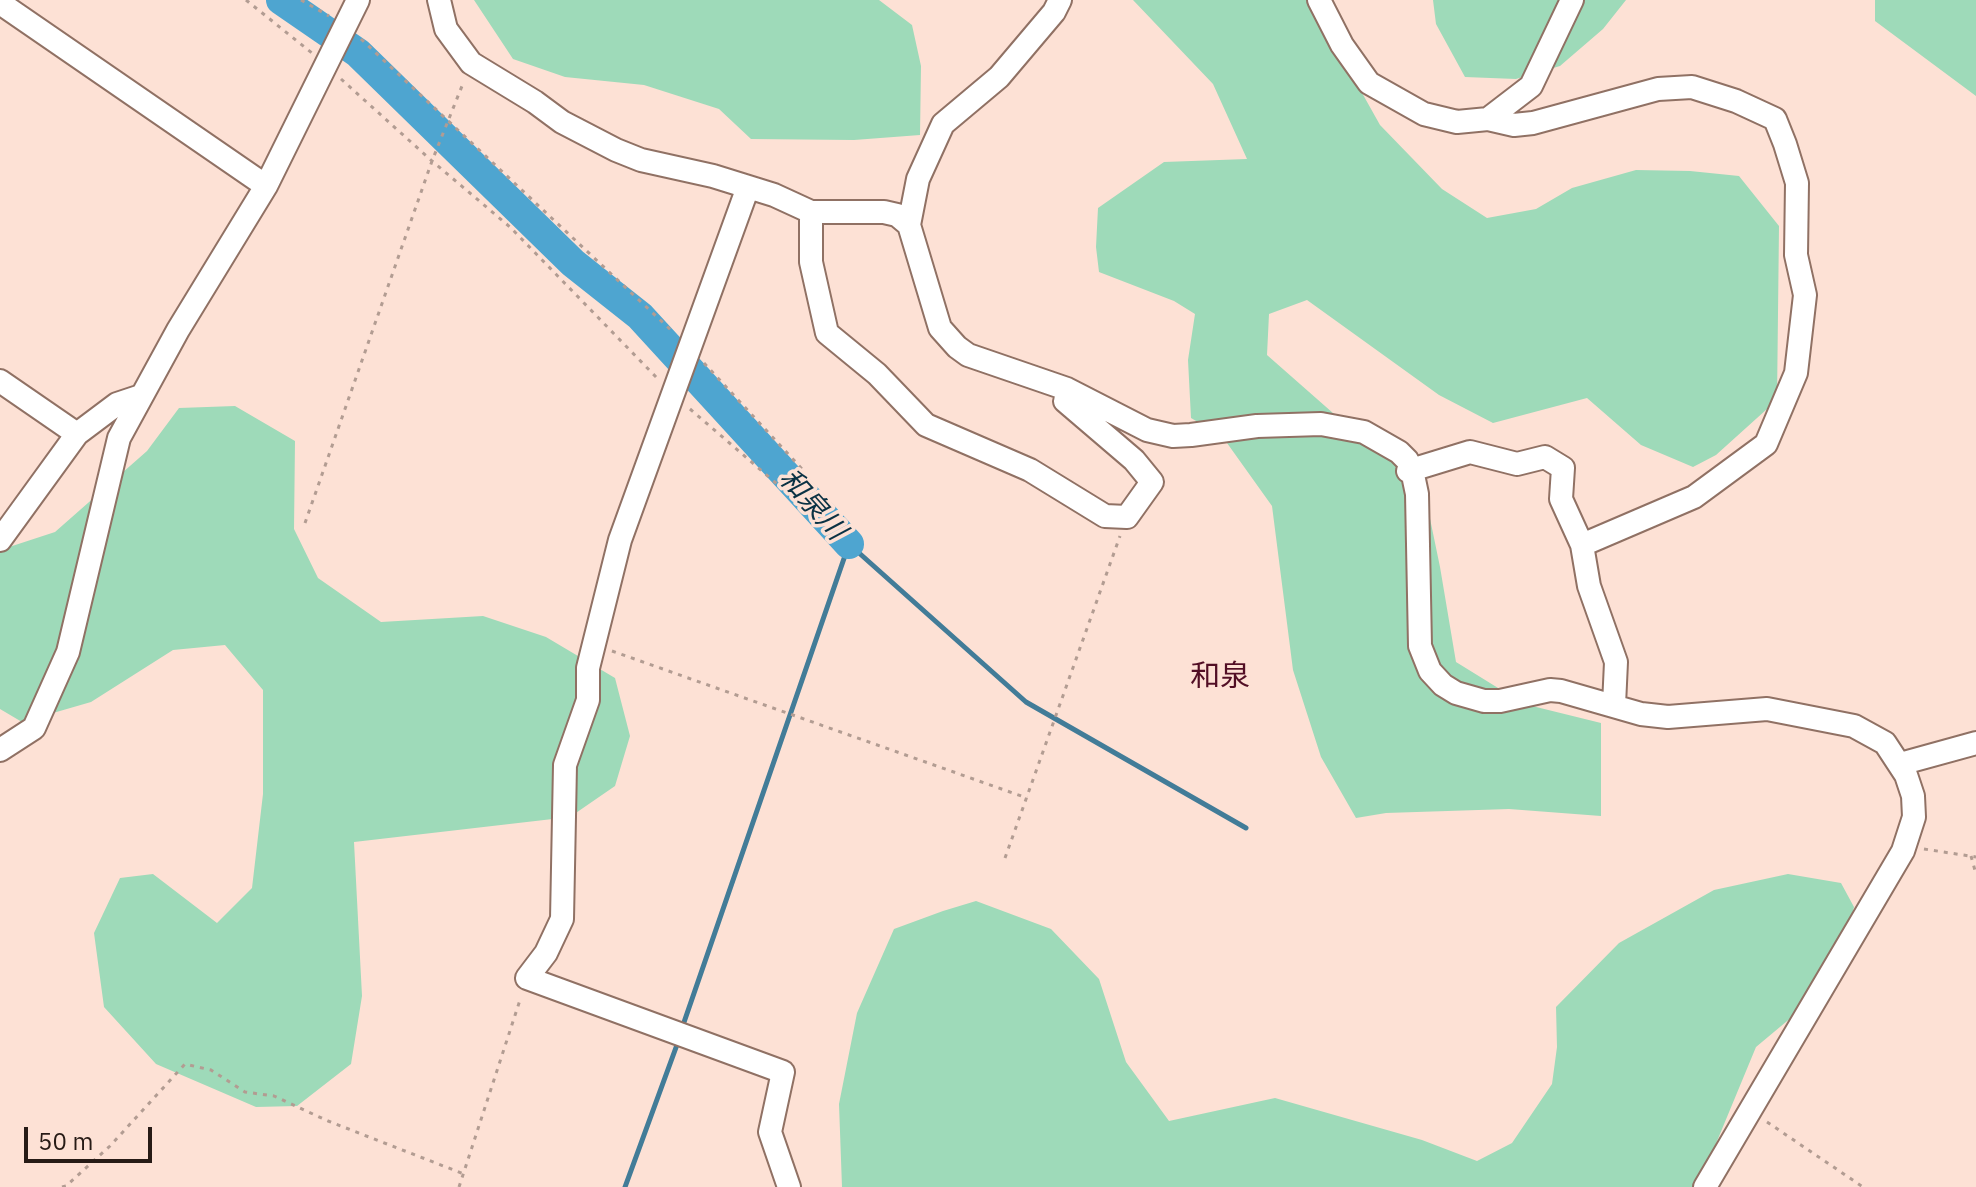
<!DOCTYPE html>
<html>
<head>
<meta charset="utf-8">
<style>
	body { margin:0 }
	#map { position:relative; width:1976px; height:1187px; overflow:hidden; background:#fde1d5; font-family:"IBM Plex Sans",sans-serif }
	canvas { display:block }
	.scale { position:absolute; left:24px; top:1127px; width:128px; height:36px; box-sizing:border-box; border:4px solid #271b16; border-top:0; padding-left:10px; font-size:24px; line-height:28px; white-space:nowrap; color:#271b16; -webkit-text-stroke:6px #fde1d5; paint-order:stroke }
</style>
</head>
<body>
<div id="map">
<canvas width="1976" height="1187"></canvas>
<div class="scale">50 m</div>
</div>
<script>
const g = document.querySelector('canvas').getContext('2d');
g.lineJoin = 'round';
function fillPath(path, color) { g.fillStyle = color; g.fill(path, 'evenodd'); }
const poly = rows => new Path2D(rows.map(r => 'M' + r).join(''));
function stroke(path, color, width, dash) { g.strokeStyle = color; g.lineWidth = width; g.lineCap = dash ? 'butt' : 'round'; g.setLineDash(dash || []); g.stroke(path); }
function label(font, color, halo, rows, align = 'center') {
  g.font = font + ' "IBM Plex Sans","Noto Sans JP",sans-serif'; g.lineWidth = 7; g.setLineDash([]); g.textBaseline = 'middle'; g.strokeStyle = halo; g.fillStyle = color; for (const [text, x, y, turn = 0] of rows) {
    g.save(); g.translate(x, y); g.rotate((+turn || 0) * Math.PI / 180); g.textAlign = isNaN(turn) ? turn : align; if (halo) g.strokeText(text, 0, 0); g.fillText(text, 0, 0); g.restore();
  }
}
fillPath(poly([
	[474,0,879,0,912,25,921,66,920,135,854,140,751,139,719,109,644,85,565,77,513,59],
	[1133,0,1310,0,1380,125,1442,189,1487,218,1536,209,1572,188,1636,170,1690,171,1739,176,1779,226,1777,400,1716,455,1693,467,1641,445,1587,398,1493,423,1439,395,1307,300,1269,314,1267,355,1375,450,1422,480,1440,567,1456,662,1524,704,1601,723,1601,816,1509,809,1386,813,1356,818,1321,757,1293,670,1272,506,1222,436,1191,418,1188,360,1195,314,1174,301,1099,272,1096,247,1098,208,1164,162,1247,159,1213,84],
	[1433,0,1626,0,1603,29,1560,66,1516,79,1465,77,1436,24],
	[1875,0,1976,0,1976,96,1875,21],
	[235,406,295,441,294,529,318,578,381,622,483,616,546,637,615,678,630,736,615,786,570,817,354,842,362,996,351,1064,297,1106,256,1107,156,1064,104,1007,94,933,120,878,153,874,217,923,252,888,263,794,263,690,225,645,173,650,91,702,22,722,0,709,0,550,55,532,147,451,179,408],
	[1788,874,1841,883,1854,907,1835,981,1756,1047,1698,1187,842,1187,839,1104,857,1013,894,929,943,911,976,901,1051,929,1099,979,1126,1062,1169,1121,1275,1098,1422,1140,1477,1161,1512,1143,1552,1084,1557,1047,1556,1007,1619,943,1714,890]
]), '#9edab9');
stroke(poly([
	[682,1028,849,544,1026,702,1246,828],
	[625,1187,678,1042]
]), '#427c98', 5);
stroke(poly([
	[281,0,358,53,573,263,640,316,849,544]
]), '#4ea5d0', 30);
const minor = poly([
	[439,0,446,29,471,63,535,102,562,122,616,150,641,160,713,176,774,195,811,212,884,212,897,215,909,225,940,328,957,347,968,355,1067,389,1147,430,1173,436,1191,435,1257,426,1321,424,1364,432,1399,452,1407,460,1412,470,1417,494,1420,646,1430,671,1443,685,1456,693,1484,701,1500,701,1550,690,1561,691,1641,714,1668,717,1767,709,1854,726,1885,743,1906,775,1913,796,1914,817,1903,851,1705,1187],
	[1319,0,1342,45,1369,83,1424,114,1457,122,1488,119,1514,125,1533,123,1658,89,1692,87,1736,101,1775,119,1785,144,1797,183,1796,255,1805,295,1796,373,1766,444,1694,497,1582,545],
	[0,3,266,186],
	[1488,119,1531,86,1572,0],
	[748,187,620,540,588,668,588,700,565,765,562,919,546,953,527,978,783,1072,770,1132,789,1187],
	[811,212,811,262,827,333,877,374,926,425,1030,470,1105,516,1127,517,1152,482,1134,460,1065,401],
	[909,225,918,179,943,124,999,77,1054,12,1060,0],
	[0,381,77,434,117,404,141,396],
	[1408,471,1470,452,1517,464,1545,457,1563,468,1561,499,1582,545,1589,586,1616,662,1614,705],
	[0,540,77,434],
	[0,750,34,728,68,652,119,438,178,330,266,186,358,0],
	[1900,764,1976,743]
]);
stroke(minor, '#907164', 26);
stroke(poly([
	[246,0,312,53],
	[301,0,329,16],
	[361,39,673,332],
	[341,79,432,161,510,227,658,379],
	[704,363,802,469],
	[690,409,777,484],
	[305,523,432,161,464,81],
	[612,651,1027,798],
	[1924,849,1976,857],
	[1971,856,1976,874],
	[1005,858,1120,536],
	[1767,1122,1863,1187],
	[62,1187,66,1186,110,1146,185,1064,211,1070,245,1092,274,1096,328,1121,464,1174],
	[459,1187,521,997]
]), '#b29c92', 3, [4, 6]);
stroke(minor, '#fff', 22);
label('italic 28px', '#0a3244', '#fde1d5', [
	["和泉川",812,505,48]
]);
label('30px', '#520e25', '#fde1d5', [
	["和泉",1220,677]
]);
</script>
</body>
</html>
